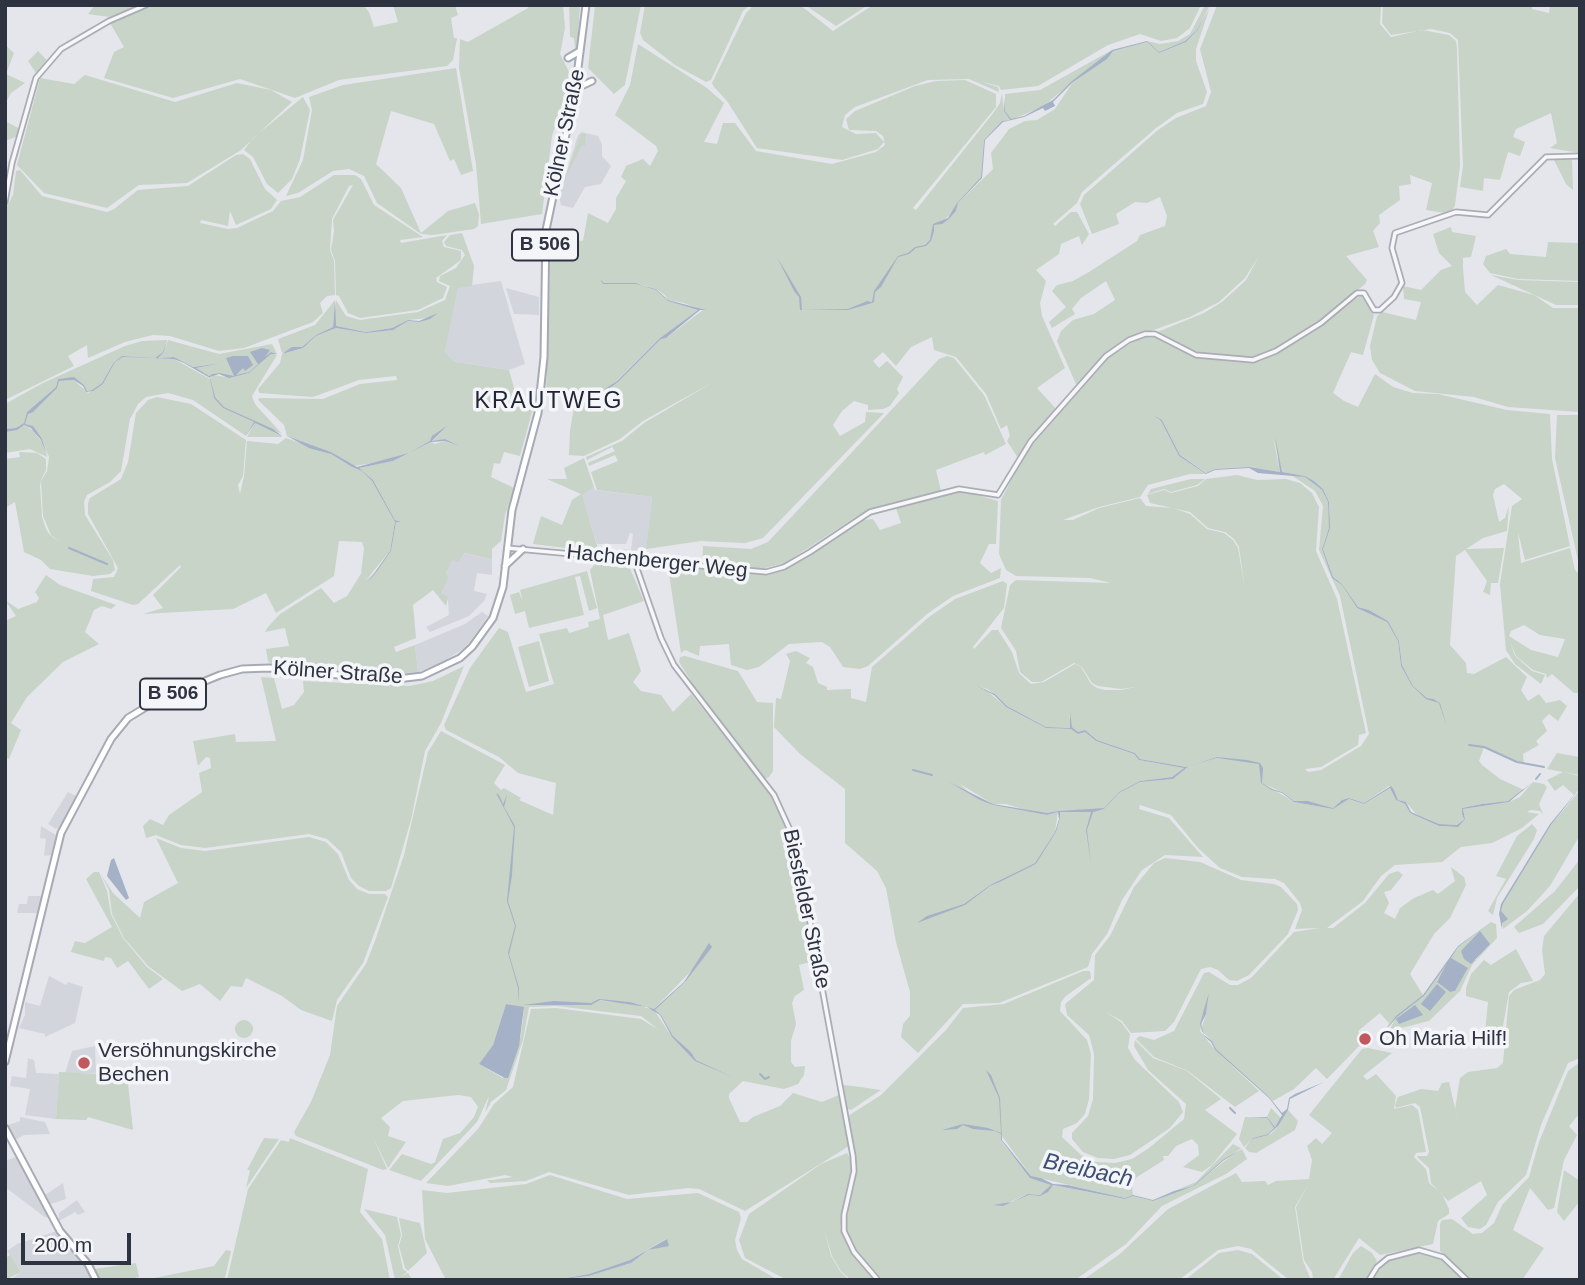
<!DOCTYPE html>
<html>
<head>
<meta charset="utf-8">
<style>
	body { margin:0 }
	#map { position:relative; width:1585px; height:1285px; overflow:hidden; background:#e4e6eb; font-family:Helvetica,sans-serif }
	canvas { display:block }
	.frame { position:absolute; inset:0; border:7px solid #2e3342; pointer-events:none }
	.scale { position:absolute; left:21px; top:1233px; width:110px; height:32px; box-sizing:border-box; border:4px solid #2e3342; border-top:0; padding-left:9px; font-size:21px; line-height:24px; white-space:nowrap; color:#2e3342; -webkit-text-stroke:5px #f4f5f8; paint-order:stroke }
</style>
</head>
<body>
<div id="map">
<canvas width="1585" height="1285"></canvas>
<div class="frame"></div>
<div class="scale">200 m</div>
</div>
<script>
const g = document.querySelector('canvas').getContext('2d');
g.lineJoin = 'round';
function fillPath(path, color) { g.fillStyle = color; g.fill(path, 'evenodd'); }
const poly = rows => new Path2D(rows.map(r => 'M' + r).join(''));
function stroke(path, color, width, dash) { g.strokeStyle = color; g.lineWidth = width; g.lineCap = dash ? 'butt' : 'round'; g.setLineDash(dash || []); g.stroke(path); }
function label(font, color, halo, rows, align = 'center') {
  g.font = font + ' Helvetica,sans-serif'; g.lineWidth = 7; g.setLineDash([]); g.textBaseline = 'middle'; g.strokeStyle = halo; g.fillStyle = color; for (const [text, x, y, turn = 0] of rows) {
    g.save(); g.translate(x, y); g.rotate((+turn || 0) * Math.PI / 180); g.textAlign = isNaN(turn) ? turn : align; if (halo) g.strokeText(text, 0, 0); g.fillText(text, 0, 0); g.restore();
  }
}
fillPath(poly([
	[582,132,598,136,602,144,602,156,611,166,601,184,585,187,573,208,561,205,559,197,578,135],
	[501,281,525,364,509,370,455,362,445,352,458,287],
	[506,288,539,297,539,315,514,314],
	[594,487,595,490,652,497,646,549,639,549,630,555,619,554,621,549,631,550,633,534,630,533,626,544,597,544,581,494],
	[463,553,492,559,492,575,477,573,474,591,487,594,484,601,469,616,430,632,426,627,449,615,448,601,440,593,449,577,446,573,452,559],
	[482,612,488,616,466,647,443,662,418,672,415,645,465,624],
	[68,792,76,796,60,828,56,829,48,824],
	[41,826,56,835,51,855,44,856,46,839,40,838],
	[28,896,43,896,39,913,17,913,19,904,27,904],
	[49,976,66,985,68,982,83,987,75,1023,45,1037,45,1034,19,1028,25,1015,25,1002,40,1006],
	[95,1046,96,1073,65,1073,72,1051],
	[28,1058,34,1060,36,1073,59,1074,56,1119,25,1115,30,1089,10,1086,12,1076,26,1078],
	[20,1117,45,1122,50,1134,24,1135,15,1140,8,1125,20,1121],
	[16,1157,49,1216,46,1218,5,1187,5,1161],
	[63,1183,66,1199,51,1204,45,1195],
	[77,1200,85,1212,78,1215,75,1212,59,1221,59,1213],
	[57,1231,81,1260,92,1280,10,1280,21,1272,7,1251,17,1244]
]), '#d3d5dc');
fillPath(poly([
	[95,5,141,5,109,17,88,14],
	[150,5,363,5,369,12,374,27,398,22,393,5,455,5,458,15,451,18,454,38,457,38,453,60,447,66,339,80,295,98,240,79,173,98,104,78,114,52,124,47,110,23],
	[527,5,563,5,565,28,560,54,571,76,552,136,542,214,481,224,476,164,459,68,460,39,468,42,528,8],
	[569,5,580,5,577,49,570,55,575,50,574,38,570,37],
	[595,5,641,5,625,85,614,94,588,68],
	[645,5,750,5,743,11,711,80,706,82,675,65,643,40,640,33],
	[754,5,800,5,833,31,873,5,1201,5,1190,28,1177,38,1161,41,1140,34,1108,45,1038,86,1001,90,999,86,979,81,998,87,999,92,969,79,928,80,855,107,845,115,842,127,856,134,876,133,884,142,878,149,842,160,757,148,727,101,714,87,712,83,746,13],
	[805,5,868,5,836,26],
	[1205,5,1210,5,1196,31,1185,41,1159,52,1147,41,1160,44,1178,41,1190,34],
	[1217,5,1381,5,1380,24,1391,37,1422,30,1449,35,1456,41,1457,48,1460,166,1455,205,1452,211,1445,213,1426,210,1432,183,1410,175,1411,184,1399,186,1400,200,1379,215,1380,223,1373,231,1379,247,1346,256,1367,280,1365,284,1328,315,1269,353,1252,358,1206,356,1155,333,1204,313,1222,302,1246,280,1259,256,1245,278,1219,302,1190,317,1131,338,1107,353,1079,385,1076,384,1057,341,1061,331,1073,320,1094,314,1115,300,1106,281,1081,298,1072,309,1075,314,1052,328,1049,322,1066,307,1052,291,1057,285,1073,281,1089,272,1137,241,1140,235,1165,226,1167,216,1160,197,1147,203,1135,202,1116,214,1119,224,1092,234,1080,204,1084,195,1158,130,1176,118,1206,106,1211,92,1200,49],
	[1383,5,1532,5,1532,9,1549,13,1550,5,1580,5,1580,153,1550,148,1557,143,1551,113,1516,129,1513,137,1525,142,1520,156,1508,152,1500,180,1484,178,1483,191,1460,187,1463,166,1458,40,1450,33,1431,29,1391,35,1382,23],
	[1209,10,1196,49,1196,61,1207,92,1203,104,1177,113,1156,128,1082,192,1077,203,1053,224,1055,226,1071,212,1077,212,1089,234,1082,245,1079,236,1061,244,1059,254,1036,270,1046,281,1040,303,1042,316,1065,368,1037,388,1057,410,1018,458,1007,441,1010,436,1007,425,1001,429,986,394,956,357,934,350,932,337,911,347,896,366,883,352,873,361,879,368,887,361,903,377,897,389,899,393,890,406,883,409,868,410,868,405,854,401,842,411,833,425,840,436,865,422,866,412,884,413,763,538,745,543,701,541,646,549,652,497,597,490,591,472,618,461,615,455,589,466,588,463,615,451,612,447,587,460,586,457,622,441,644,423,715,381,643,421,620,439,584,456,569,455,570,430,575,403,580,404,590,394,587,391,575,400,546,391,551,238,583,241,588,213,608,223,616,209,616,198,626,181,621,177,626,166,643,159,650,166,658,151,656,146,615,115,630,85,638,44,707,88,724,103,704,142,717,144,723,123,735,123,756,151,832,164,876,152,885,145,883,136,876,131,849,130,846,119,855,111,915,86,936,81,965,80,996,94,996,107,913,208,916,210,994,112,1000,103,1002,93,1004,111,1010,120,1002,121,984,140,981,177,957,203,955,210,941,223,949,219,956,211,958,203,993,169,991,153,1009,129,1025,121,1037,120,1055,109,1073,82,1112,51,1147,42,1159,53,1186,42,1197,31],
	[600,279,604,283,636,283,656,289,665,295,668,300,684,303,703,310,666,338,661,339,618,382,606,391,660,338,698,310,668,301,656,290,636,284,604,284],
	[5,45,14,53,6,74,25,83,11,93,5,104],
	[1112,50,1042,107,1011,120,1005,111,1005,94,1040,90],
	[38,51,47,60,36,73,28,61],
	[456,68,473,171,461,175,454,159,450,161,434,124,391,111,376,164,401,188,421,233,448,211,475,203,479,214,478,226,474,229,433,235,421,234,377,203,364,176,349,169,333,171,298,193,286,196,303,160,312,110,309,97,343,85],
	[85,75,175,102,237,83,271,90,292,102,241,150,187,183,139,185,107,208,44,193,17,165,40,78,74,84],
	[303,97,310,110,300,159,292,179,278,193,267,184,253,157,244,150,253,138],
	[5,121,20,129,18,136,5,141],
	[581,134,586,134,585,146,582,145,563,183],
	[243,154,250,159,265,189,277,200,271,209,236,225,230,211,228,226,201,220,200,223,228,229,237,228,273,211,281,201,300,197,334,175,355,175,361,179,374,205,423,237,400,240,401,243,447,235,442,241,444,247,461,251,461,260,436,278,437,282,447,287,443,298,418,310,360,318,348,313,339,296,336,295,335,261,331,250,334,231,333,220,353,185,349,186,332,219,330,250,334,261,335,295,327,296,320,303,323,313,313,322,244,348,219,351,170,336,153,335,125,342,88,358,87,345,68,356,74,366,5,400,5,210,13,195,16,171,20,170,42,196,107,212,114,209,138,190,188,186,236,155],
	[1554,160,1572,160,1573,190,1566,184],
	[1451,227,1452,232,1476,236,1471,257,1463,258,1463,268,1465,292,1477,305,1498,285,1534,295,1553,308,1580,308,1580,412,1508,407,1474,397,1415,391,1380,373,1372,360,1370,346,1377,316,1382,312,1416,320,1421,302,1404,299,1403,286,1421,290,1441,270,1452,266,1439,253,1433,234],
	[462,233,474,266,472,286,458,288,445,352,455,362,509,370,514,388,533,408,520,456,504,452,500,464,494,463,491,477,514,488,505,515,501,541,492,549,492,559,464,553,458,562,452,560,446,573,449,577,441,593,448,597,446,606,433,590,413,605,416,638,394,647,396,652,415,645,418,672,383,675,271,664,268,661,266,649,289,646,285,628,265,632,268,627,280,614,321,588,334,603,347,596,361,574,364,548,362,542,339,541,334,576,276,613,266,593,233,609,143,614,163,608,153,595,181,567,180,565,138,604,133,605,91,591,93,579,114,577,118,568,88,514,88,503,90,498,121,479,128,462,136,413,148,400,157,397,191,404,246,440,243,476,238,485,240,494,244,476,247,441,278,444,286,438,331,454,352,467,362,471,372,481,395,522,390,551,366,580,378,570,391,551,396,521,401,522,395,520,373,480,358,468,393,461,431,442,435,444,445,441,460,446,445,439,432,442,448,425,433,436,431,441,409,453,393,460,353,466,331,452,287,436,284,425,258,400,259,398,323,399,360,384,397,380,396,376,359,380,313,397,259,393,258,389,280,363,282,354,303,348,316,336,336,328,366,333,392,330,408,321,419,322,429,318,408,320,392,328,366,332,335,326,334,320,336,300,346,316,360,320,418,312,445,300,450,286,439,281,440,276,456,268,465,255,462,250,446,246,444,242,450,235],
	[1548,242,1580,243,1580,281,1518,279,1490,273,1483,264,1486,256,1506,249,1510,254,1546,257],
	[1491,275,1518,280,1579,282,1580,305,1556,305],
	[1361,295,1374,315,1363,355,1351,352,1333,393,1344,401,1358,407,1375,374,1393,387,1413,393,1438,394,1507,410,1550,414,1552,459,1570,546,1525,560,1518,532,1521,563,1570,548,1575,570,1580,575,1580,693,1574,693,1552,674,1547,678,1546,674,1533,670,1516,656,1510,641,1515,656,1532,671,1545,675,1541,684,1515,664,1506,650,1500,584,1512,506,1522,499,1504,484,1495,489,1493,495,1499,522,1505,518,1509,506,1507,531,1483,538,1466,549,1504,548,1498,583,1491,583,1490,595,1483,592,1487,581,1465,550,1456,556,1450,645,1466,663,1467,673,1474,674,1506,657,1527,677,1521,690,1528,701,1539,694,1546,703,1560,700,1567,706,1558,721,1549,714,1542,721,1547,731,1536,741,1539,745,1523,754,1524,764,1484,747,1479,761,1482,765,1500,779,1524,790,1508,801,1482,804,1462,808,1462,814,1464,818,1457,825,1439,824,1416,814,1406,802,1398,800,1394,790,1389,786,1364,803,1349,798,1342,800,1333,808,1308,801,1294,801,1282,792,1264,784,1294,802,1333,809,1349,799,1364,804,1390,788,1396,800,1405,804,1410,813,1439,826,1457,827,1465,819,1463,809,1509,802,1520,797,1533,782,1544,784,1547,787,1539,804,1543,814,1540,811,1531,810,1527,812,1539,814,1522,828,1492,843,1461,847,1442,862,1395,865,1381,876,1363,901,1327,928,1333,928,1365,903,1389,874,1398,871,1403,875,1391,890,1384,892,1389,903,1384,913,1395,919,1400,908,1414,898,1433,890,1438,894,1455,881,1451,867,1464,877,1466,885,1450,918,1434,934,1410,974,1423,995,1401,1014,1424,996,1458,947,1491,922,1496,924,1497,938,1472,965,1460,991,1429,1021,1389,1031,1397,1016,1386,1030,1389,1023,1380,1013,1358,1031,1363,1042,1327,1079,1316,1068,1294,1089,1273,1101,1216,1049,1212,1041,1201,1030,1206,1014,1209,992,1200,1031,1215,1050,1259,1091,1235,1107,1188,1071,1154,1057,1136,1039,1140,1036,1154,1040,1174,1031,1204,973,1209,972,1230,985,1238,985,1251,978,1294,932,1320,928,1295,929,1302,910,1300,903,1284,883,1275,879,1242,877,1220,868,1198,848,1171,815,1140,805,1139,809,1169,818,1203,857,1165,855,1142,870,1122,900,1107,934,1092,954,1088,967,999,1003,963,1004,918,1053,901,1037,903,1024,910,1016,910,992,896,942,886,888,877,871,845,843,845,789,800,754,774,727,776,698,781,699,790,661,786,654,796,651,810,658,806,663,813,667,818,683,827,687,827,690,851,689,851,698,866,702,872,667,929,617,955,599,1003,581,1007,584,1004,608,973,647,974,649,992,630,998,630,1012,652,1019,673,1031,684,1044,682,1075,664,1081,667,1091,684,1097,688,1105,690,1121,690,1135,687,1121,689,1098,686,1092,683,1082,667,1074,663,1041,682,1032,682,1020,672,1016,651,1001,628,1010,585,1016,580,1111,583,1090,578,1016,576,1006,570,999,554,1001,500,1025,453,1110,356,1141,337,1161,338,1197,358,1262,360,1322,324],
	[1155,418,1162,420,1180,455,1207,473,1215,469,1249,467,1280,472,1273,437,1282,472,1305,476,1314,481,1323,489,1329,502,1330,526,1328,502,1322,490,1305,477,1291,475,1315,491,1323,506,1319,550,1340,596,1369,734,1361,746,1321,770,1308,772,1305,769,1321,767,1358,745,1359,735,1366,733,1337,599,1316,551,1319,507,1312,493,1300,483,1286,479,1257,480,1237,475,1206,479,1198,486,1171,493,1164,490,1147,495,1150,503,1190,512,1208,528,1225,532,1234,539,1239,547,1245,589,1238,548,1233,540,1224,533,1207,529,1190,514,1173,508,1146,506,1140,498,1099,508,1073,520,1063,520,1099,507,1140,497,1148,485,1190,474,1206,474,1179,456,1161,421],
	[1327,531,1323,549,1333,577,1342,584,1358,607,1369,610,1388,621,1399,641,1402,665,1413,686,1427,698,1433,699,1426,699,1412,686,1401,666,1398,641,1387,622,1357,608,1342,585,1332,578,1322,549],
	[1524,625,1540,635,1565,639,1558,657,1531,650,1509,636,1511,631],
	[973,685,987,689,995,694,1007,706,1046,727,1071,728,1069,712,1072,727,1078,732,1085,730,1097,740,1135,753,1140,759,1186,767,1217,757,1240,760,1217,758,1189,766,1173,779,1140,782,1119,793,1104,809,1093,811,1059,812,1060,818,1056,832,1036,864,1000,882,990,886,970,899,990,885,1035,863,1055,832,1058,812,1047,815,993,805,972,795,960,784,993,804,1006,804,1029,811,1047,813,1058,811,1095,810,1104,808,1119,792,1140,781,1172,777,1185,768,1139,760,1134,754,1096,741,1085,732,1078,734,1072,729,1046,728,1006,707,986,690],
	[1489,942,1476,960,1465,957,1462,952],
	[1468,968,1455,991,1450,992,1438,982,1437,980],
	[335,300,333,327,316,335,302,347,282,353,278,339,315,325],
	[167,340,163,352,155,358,122,356,114,362,102,383,92,390,87,391,84,385,74,378,58,379,56,387,27,412,24,423,16,428,5,429,5,404,43,383,125,346,142,341],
	[168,340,219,354,272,344,277,354,271,352,249,372,229,377,249,373,272,353,277,355,252,396,255,404,282,434,224,407,215,397,223,408,254,422,246,436,193,400,168,393,146,397,138,404,130,419,121,471,110,482,87,495,84,502,85,515,113,560,115,570,110,574,93,576,50,569,41,560,24,552,15,502,5,508,5,459,20,457,19,452,37,453,46,459,46,470,41,480,40,486,42,517,46,529,50,535,61,543,51,535,43,516,41,481,47,471,49,457,42,439,35,434,43,443,47,457,30,449,5,453,5,432,24,425,34,431,33,426,25,424,28,413,53,392,59,381,74,380,88,393,103,384,115,362,123,357,174,359,210,379,213,375,226,377,219,373,212,374,209,376,195,368,221,363,193,367,174,357,157,358,164,352],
	[947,356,954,358,984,395,1006,444,985,455,984,452,936,470,941,491,859,515,785,563,761,569,702,566,703,546,751,549,768,542,939,359],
	[1557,415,1580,415,1580,569,1555,458],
	[255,423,282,436,281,437,247,437],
	[584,458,594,487,582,495,599,552,533,544,541,516,562,525,572,500,581,494,547,479,567,479,564,468],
	[1191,479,1205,479,1197,485,1171,492,1164,489,1148,494,1151,489],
	[963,491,998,501,996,544,989,544,980,563,991,573,1001,568,1000,578,953,596,927,614,868,666,860,669,843,667,830,647,822,642,789,644,759,667,747,670,731,665,729,644,700,646,699,656,685,650,681,653,668,567,767,574,777,572,804,558,861,520,873,519,880,530,901,523,896,508],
	[600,558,621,560,628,564,644,601,603,615,608,640,629,633,641,671,633,682,641,691,661,695,673,712,691,694,772,796,790,838,814,961,799,965,804,990,795,996,792,1003,796,1024,791,1041,791,1062,795,1067,805,1066,804,1075,798,1084,784,1089,743,1081,729,1094,729,1098,740,1122,747,1122,753,1117,780,1106,793,1093,822,1102,839,1095,849,1146,745,1211,699,1189,688,1188,629,1195,549,1172,526,1181,490,1183,487,1180,493,1180,513,1177,505,1175,448,1186,426,1183,478,1129,494,1104,513,1087,531,1009,556,1008,641,1019,659,1030,641,1016,556,1006,529,1007,523,1040,506,1090,491,1102,485,1113,489,1096,477,1122,421,1181,389,1170,402,1154,431,1164,435,1162,443,1139,460,1133,474,1117,478,1107,471,1097,458,1095,403,1101,381,1118,390,1127,388,1136,406,1142,388,1168,372,1135,387,1169,383,1170,296,1136,294,1132,311,1102,330,1055,337,1006,366,964,375,941,404,855,428,752,441,731,505,765,494,783,501,790,504,788,521,798,519,800,553,815,556,783,518,773,499,757,446,730,444,725,470,668,499,628,508,632,526,692,554,684,539,634,567,628,569,633,589,627,588,622,600,619,590,570],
	[692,970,685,982,655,1010,661,1015,673,1036,691,1052,696,1060,737,1079,696,1061,672,1037,654,1010,630,1003,603,1001,599,1000,630,1002,654,1009],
	[506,1004,524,1008,521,1036,503,1078,479,1064,493,1045],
	[587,571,597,608,589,611,580,576,575,577,584,615,529,628,525,611,515,614,510,595,519,592,523,602,520,590],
	[46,575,60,585,116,605,111,609,102,606,94,610,85,632,99,644,63,662,27,697,11,723,21,730,9,759,5,757,5,621,16,616,5,600,18,609,37,602,39,598,35,592],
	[539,641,549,681,529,687,518,647],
	[685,656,738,671,757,702,773,703,773,771,769,777,765,779,706,705,679,662,680,657],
	[464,666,441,723,425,751,411,820,391,888,386,891,369,891,359,886,351,878,341,852,327,839,309,834,205,848,181,845,156,835,146,838,143,826,150,819,163,825,169,815,202,792,199,773,211,768,210,758,206,757,198,766,193,741,235,734,236,742,276,741,261,677,274,678,282,709,294,705,304,692,303,681,410,686,433,681],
	[1557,753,1579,757,1580,775,1547,769],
	[1563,772,1580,776,1580,788,1574,795,1563,785,1555,791,1547,780],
	[1580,790,1580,835,1550,886,1527,911,1503,929,1500,914,1503,904,1551,825],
	[1532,824,1537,830,1534,839,1497,898,1493,915,1488,911,1506,879,1496,876,1517,836],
	[309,837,326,842,338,854,349,880,357,889,369,894,385,894,388,897,363,963,337,1000,332,1021,301,1010,282,996,246,978,242,987,231,986,220,1001,200,984,182,991,148,966,124,938,112,914,109,890,100,873,113,893,140,918,144,902,178,883,156,838,181,848,205,851],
	[1165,858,1200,862,1241,880,1274,884,1281,887,1297,904,1298,910,1288,934,1249,975,1237,981,1229,980,1218,970,1210,967,1201,969,1174,1022,1165,1031,1131,1033,1122,1021,1104,1011,1121,1022,1130,1034,1128,1048,1135,1060,1179,1102,1183,1112,1170,1128,1130,1155,1114,1159,1098,1158,1083,1152,1072,1139,1072,1133,1088,1116,1093,1099,1094,1054,1089,1035,1067,1015,1065,1004,1094,980,1095,955,1110,936,1134,887,1154,863],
	[1580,859,1580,886,1543,924,1519,933,1514,927,1555,891],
	[94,872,99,872,107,891,111,914,123,938,147,967,163,979,149,989,128,961,117,968,111,958,105,957,104,961,71,952,75,941,85,943,112,927,86,879],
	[1580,893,1580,1058,1568,1063,1565,1070,1541,1125,1526,1175,1498,1202,1486,1225,1480,1229,1468,1227,1461,1218,1487,1195,1481,1181,1448,1201,1431,1183,1429,1168,1418,1158,1417,1156,1427,1156,1429,1152,1420,1107,1415,1103,1396,1108,1395,1105,1398,1097,1421,1089,1438,1091,1442,1083,1449,1082,1462,1139,1455,1109,1460,1078,1468,1072,1497,1068,1503,1063,1509,996,1514,990,1540,980,1545,974,1542,950,1544,936],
	[1516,949,1533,981,1521,983,1509,992,1501,1037,1485,1032,1488,1002,1466,996,1466,988,1471,974,1484,960,1491,965],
	[1083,971,1090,971,1091,978,1066,996,1061,1002,1060,1011,1087,1040,1091,1054,1089,1099,1085,1114,1077,1123,1063,1129,1062,1137,1081,1155,1097,1162,1115,1163,1132,1159,1149,1148,1184,1119,1186,1104,1148,1070,1134,1046,1135,1040,1153,1058,1187,1071,1221,1099,1205,1110,1237,1134,1212,1165,1202,1172,1183,1167,1199,1155,1198,1145,1192,1139,1176,1146,1168,1156,1163,1156,1164,1160,1137,1177,1132,1185,1133,1195,1125,1198,1031,1176,1002,1136,1001,1141,1030,1177,1052,1185,1040,1195,1028,1194,1003,1205,994,1204,1003,1206,1029,1195,1040,1196,1053,1185,1125,1199,1133,1196,1153,1201,1194,1186,1224,1160,1242,1149,1247,1159,1226,1174,1162,1206,1126,1244,1075,1280,883,1280,855,1249,845,1228,856,1168,848,1116,881,1095,946,1030,963,1008,1004,1004],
	'235 1029a9 9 0 1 1 18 0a9 9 0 1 1-18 0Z',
	[1368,1048,1392,1053,1363,1076,1367,1080,1376,1074,1396,1096,1394,1109,1412,1105,1418,1110,1426,1152,1416,1153,1414,1157,1426,1169,1429,1183,1442,1194,1449,1209,1449,1214,1438,1221,1433,1244,1380,1255,1359,1238,1333,1280,1313,1280,1312,1272,1304,1260,1296,1207,1309,1183,1295,1207,1303,1261,1311,1280,1289,1280,1251,1249,1238,1246,1218,1250,1179,1280,1083,1280,1120,1254,1168,1209,1236,1173,1242,1182,1265,1181,1268,1185,1276,1181,1309,1179,1312,1160,1307,1146,1316,1138,1322,1144,1332,1133,1309,1115,1362,1049],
	[1580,1062,1580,1113,1569,1126,1577,1135,1564,1160,1554,1208,1548,1210,1530,1188,1513,1230,1544,1248,1522,1280,1471,1280,1440,1251,1440,1224,1442,1220,1452,1219,1473,1234,1482,1233,1494,1223,1502,1205,1529,1177,1539,1142,1568,1071],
	[59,1072,122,1075,128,1084,133,1130,88,1117,86,1120,56,1119],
	[842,1085,853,1086,881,1090,851,1110,847,1109],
	[1271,1108,1281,1118,1288,1110,1298,1121,1295,1130,1256,1153,1249,1152,1245,1148,1253,1139,1271,1134,1278,1126,1279,1120,1275,1127,1267,1117],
	[1245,1117,1267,1118,1274,1128,1268,1134,1253,1138,1244,1147,1239,1139],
	[264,1138,279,1139,246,1188,250,1170,247,1170],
	[290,1138,368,1169,360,1212,382,1239,390,1280,227,1280,248,1189,281,1140,289,1142],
	[1233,1144,1241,1148,1193,1186,1174,1191,1196,1182],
	[847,1153,852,1161,852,1175,840,1228,849,1249,874,1280,851,1280,841,1271,832,1256,824,1229,831,1256,840,1271,849,1280,787,1280,745,1258,739,1240,749,1214,821,1164],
	[1564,1170,1580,1181,1580,1201,1564,1221,1557,1212],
	[550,1175,627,1199,698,1193,739,1212,741,1218,735,1240,737,1250,742,1259,778,1280,558,1280,589,1276,631,1263,648,1250,668,1245,666,1239,630,1260,589,1274,554,1280,446,1280,425,1239,422,1190,447,1193,526,1184],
	[364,1209,397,1217,401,1235,398,1246,403,1269,407,1272,401,1277,408,1273,412,1280,395,1280,385,1235],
	[399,1218,420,1223,427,1253,408,1271,405,1268,399,1246,402,1235],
	[1361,1246,1372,1253,1377,1261,1367,1280,1338,1280,1353,1253],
	[226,1250,231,1251,225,1278,144,1280,214,1266],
	[1238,1250,1252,1254,1284,1280,1185,1280,1219,1253],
	[1416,1252,1445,1261,1464,1280,1372,1280,1385,1262],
	[10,1255,21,1272,5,1280,5,1258],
	[136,1263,139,1277,126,1280,100,1280,94,1269]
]), '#c8d4c7');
fillPath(poly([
	[1211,5,1197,31,1186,42,1159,53,1147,42,1113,51,1107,59,1073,82,1053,102,1055,106,1045,111,1043,108,1024,117,1003,122,985,140,982,178,958,203,956,211,949,219,942,224,934,225,934,231,931,241,926,246,916,248,909,254,898,257,881,287,875,292,874,302,872,303,848,310,700,310,666,338,661,339,618,382,606,391,605,389,617,381,660,338,698,310,668,301,656,290,636,284,603,284,600,279,604,283,636,283,644,286,656,289,668,300,706,310,800,310,799,297,794,291,777,257,801,297,802,310,848,309,867,301,872,302,874,291,898,256,908,253,915,247,925,245,930,240,933,224,948,218,957,203,981,177,984,140,1002,121,1010,120,1004,111,1005,97,1005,111,1011,119,1024,116,1053,100,1072,81,1112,50,1147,41,1159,52,1185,41,1196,31],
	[335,300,336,326,366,332,392,328,408,320,419,321,438,313,430,319,419,322,408,321,393,330,366,333,336,328,316,336,303,348,282,354,292,347,302,347,316,335,333,327],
	[167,340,164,352,158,358,174,357,193,367,222,363,196,368,209,376,212,374,219,373,234,376,226,358,233,356,248,356,253,365,245,371,243,368,236,375,249,372,258,364,250,352,262,348,270,350,265,357,271,352,277,354,271,354,249,373,229,378,219,374,210,377,215,397,224,407,273,429,282,436,255,423,246,436,254,422,223,408,214,398,210,378,184,363,174,359,123,357,115,362,103,384,93,391,86,392,83,386,74,380,59,381,57,388,33,412,28,414,25,424,33,426,42,439,48,457,41,440,31,428,24,425,17,430,5,432,5,429,16,428,24,423,27,412,56,387,58,379,74,377,84,385,87,391,92,390,102,383,114,362,122,356,155,358,163,352],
	[1154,416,1162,420,1180,455,1206,473,1215,469,1249,467,1280,472,1275,436,1282,472,1305,476,1314,481,1323,489,1329,502,1330,528,1323,549,1333,577,1342,584,1358,607,1369,610,1388,621,1399,641,1402,665,1413,686,1427,698,1433,699,1440,703,1447,727,1468,745,1447,727,1439,703,1426,699,1412,686,1401,666,1398,641,1387,622,1357,608,1342,585,1332,578,1322,549,1329,528,1328,502,1322,490,1305,477,1258,473,1249,468,1215,470,1206,474,1179,456,1161,421],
	[448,425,432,441,445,439,460,446,445,441,431,442,393,461,359,468,373,480,395,520,401,522,396,522,391,551,378,570,368,582,390,551,395,522,372,481,362,471,352,467,331,454,309,448,287,436,331,452,357,467,409,453,430,441,432,436],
	[973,684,995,694,1007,706,1046,727,1070,728,1070,712,1072,727,1078,732,1085,730,1097,740,1135,753,1140,759,1186,767,1217,757,1247,760,1260,763,1263,768,1262,783,1272,789,1282,792,1294,801,1308,801,1333,808,1342,800,1349,798,1364,803,1391,786,1394,790,1398,800,1406,802,1411,812,1439,824,1457,825,1464,819,1462,814,1462,808,1482,804,1508,801,1533,782,1509,802,1463,809,1465,819,1458,827,1439,826,1410,813,1405,804,1396,800,1390,788,1364,804,1349,799,1333,809,1294,802,1282,793,1272,790,1261,783,1259,764,1217,758,1189,766,1173,779,1140,782,1119,793,1104,809,1093,812,1087,830,1091,864,1086,830,1091,812,1060,812,1060,818,1056,832,1036,864,1000,882,990,886,965,905,917,923,927,916,964,904,990,885,1035,863,1055,832,1059,819,1058,812,1047,815,993,805,980,800,949,782,993,804,1047,813,1058,811,1104,808,1119,792,1140,781,1172,777,1184,768,1139,760,1134,754,1096,741,1085,732,1078,734,1071,729,1046,728,1006,707,994,695],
	[1580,788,1551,825,1503,904,1501,911,1508,919,1502,923,1502,929,1499,914,1501,904,1550,824],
	[496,793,499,795,503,804,507,795,504,807,515,826,512,875,508,901,516,926,509,954,519,988,518,1004,518,988,508,953,515,926,507,901,514,827],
	[114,858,129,898,126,900,107,876,111,860],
	[1491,922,1458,947,1451,958,1468,968,1455,991,1450,992,1437,982,1446,965,1424,996,1397,1017,1386,1030,1396,1016,1423,995,1458,946],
	[1480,931,1490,944,1471,964,1464,959,1461,951],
	[709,943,712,947,685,982,655,1010,661,1015,673,1036,691,1052,696,1060,737,1079,695,1061,672,1037,660,1015,647,1007,600,1000,591,1005,523,1005,554,1001,591,1003,599,999,630,1002,654,1009,684,982],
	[1437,984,1446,992,1430,1011,1421,1004],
	[1209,992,1206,1014,1201,1024,1204,1035,1212,1041,1216,1049,1269,1097,1282,1113,1287,1109,1289,1098,1295,1094,1324,1082,1290,1099,1288,1110,1278,1126,1268,1135,1253,1139,1245,1148,1253,1138,1268,1134,1274,1128,1267,1118,1249,1118,1267,1117,1275,1127,1282,1115,1269,1098,1215,1050,1211,1042,1204,1036,1200,1024],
	[506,1004,524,1007,519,1046,508,1078,505,1078,479,1064,493,1045],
	[1415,1005,1423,1015,1399,1024,1396,1019],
	[986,1070,991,1075,1000,1098,1002,1140,1031,1176,1041,1178,1053,1184,1068,1185,1125,1198,1133,1195,1153,1200,1174,1191,1193,1186,1224,1159,1242,1149,1224,1160,1194,1186,1153,1201,1133,1196,1125,1199,1053,1185,1048,1192,1040,1196,1029,1195,1003,1206,993,1205,1012,1202,1028,1194,1040,1195,1051,1185,1030,1178,1001,1140,1001,1134,995,1131,973,1129,963,1125,957,1129,942,1130,963,1124,988,1128,1001,1133,999,1098],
	[667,1239,669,1246,648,1250,631,1263,589,1276,555,1280,589,1274,630,1260]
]), '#a4b1c6');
stroke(poly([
	[69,548,107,564],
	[1469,745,1484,747,1517,762,1544,767],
	[913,770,932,775],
	[1536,779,1540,774],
	[760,1074,765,1079,769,1077],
	[1230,1108,1235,1113]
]), '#a4b1c6', 2);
const minor = poly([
	[5,202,12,163,36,78,61,49,109,21,146,5],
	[507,548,766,572,784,567,810,552,870,512,959,489,998,495,1031,441,1106,356,1129,340,1145,334,1155,334,1196,355,1253,360,1276,351,1321,323,1357,293,1364,293,1374,310,1380,310,1394,297,1402,283,1392,248,1395,233,1456,212,1488,215,1546,157,1580,156],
	[634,560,661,638,674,665,774,795,795,841,853,1156,854,1171,844,1215,844,1231,854,1252,878,1280],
	[1369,1280,1377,1267,1388,1258,1419,1250,1443,1257,1467,1280]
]);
const major = poly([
	[568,58,580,51],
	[577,88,592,81],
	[505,566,523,549],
	[5,1062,61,833,111,739,128,718,156,701,220,675,242,669,269,668,389,680,422,676,460,658,472,647,493,618,503,587,512,510,538,413,544,357,546,230,575,91,586,5],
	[5,1128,60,1231,88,1264,96,1280]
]);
stroke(minor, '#aaadb5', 7);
stroke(major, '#a5aab5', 9);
stroke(minor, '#f7f7f9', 3.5);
stroke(major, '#fff', 5);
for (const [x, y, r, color] of [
	[1365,1039,7,"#c1585d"],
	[84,1063,7,"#c1585d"]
]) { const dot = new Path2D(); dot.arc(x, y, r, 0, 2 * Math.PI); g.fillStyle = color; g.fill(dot); stroke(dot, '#f4f5f8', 2.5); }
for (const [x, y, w] of [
	[545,245,66],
	[173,694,66]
]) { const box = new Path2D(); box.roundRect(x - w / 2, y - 15.5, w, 31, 5); g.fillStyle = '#f4f5f8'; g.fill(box); stroke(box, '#2e3342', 2); }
label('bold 19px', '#2e3342', null, [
	["B 506",545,245],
	["B 506",173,694]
]);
label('21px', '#2e3342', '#f4f5f8', [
	["Kölner Straße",565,133,-78],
	["Hachenberger Weg",657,562,6],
	["Kölner Straße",338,673,4],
	["Biesfelder Straße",806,909,78]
]);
label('21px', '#2e3342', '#f4f5f8', [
	["Oh Maria Hilf!",1379,1039],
	["Versöhnungskirche",98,1051],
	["Bechen",98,1075]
], 'left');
g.letterSpacing = '2px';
label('23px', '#202433', '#f4f5f8', [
	["KRAUTWEG",549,402]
]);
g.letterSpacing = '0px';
label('italic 23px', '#3c4e71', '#f4f5f8', [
	["Breibach",1088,1171,12]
]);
</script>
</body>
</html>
